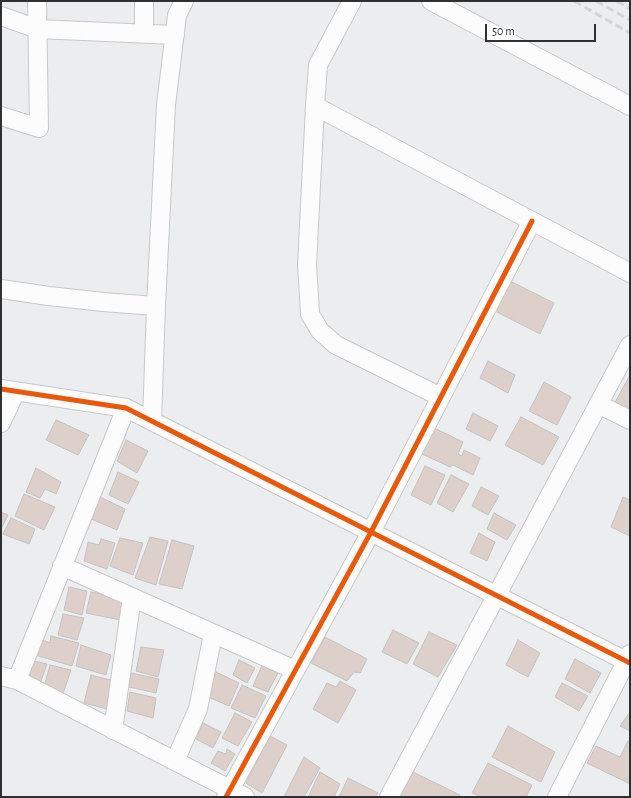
<!DOCTYPE html>
<html>
<head>
<meta charset="utf-8">
<style>
	body { margin:0 }
	#map { position:relative; width:631px; height:798px; overflow:hidden; background:#ecedef; font-family:"Alegreya Sans",sans-serif }
	canvas { display:block }
	.frame { position:absolute; inset:0; border:2px solid #2f3031; pointer-events:none }
	.scale { position:absolute; left:485px; top:24px; width:111px; height:18px; box-sizing:border-box; border:2px solid #2f3031; border-top:0; padding-left:5px; font-size:12px; line-height:14px; white-space:nowrap; color:#2f3031; -webkit-text-stroke:3px #fff; paint-order:stroke }
</style>
</head>
<body>
<div id="map">
<canvas width="631" height="798"></canvas>
<div class="frame"></div>
<div class="scale">50 m</div>
</div>
<script>
const g = document.querySelector('canvas').getContext('2d');
g.lineJoin = 'round';
function fillPath(path, color) { g.fillStyle = color; g.fill(path, 'evenodd'); }
const poly = rows => new Path2D(rows.map(r => 'M' + r).join(''));
function stroke(path, color, width, dash) { g.strokeStyle = color; g.lineWidth = width; g.lineCap = dash ? 'butt' : 'round'; g.setLineDash(dash || []); g.stroke(path); }
const building = poly([
	[510,281,554,303,540,334,495,311,510,281],
	[488,361,515,375,508,393,480,378,488,361],
	[630,375,630,415,613,406,630,375],
	[544,382,571,397,557,425,529,411,544,382],
	[473,413,498,426,490,441,466,429,473,413],
	[521,417,559,437,543,465,505,445,521,417],
	[56,420,89,435,78,455,46,440,56,420],
	[430,426,463,442,458,454,462,456,464,450,480,458,473,475,453,465,450,467,418,452,430,426],
	[126,440,148,451,137,473,117,461,126,440],
	[425,466,445,475,431,505,411,495,425,466],
	[36,468,61,482,56,494,45,489,40,498,26,492,36,468],
	[118,472,139,482,128,504,109,495,118,472],
	[451,475,469,484,453,512,437,503,451,475],
	[481,487,499,496,488,515,472,506,481,487],
	[24,494,55,507,44,530,15,516,24,494],
	[98,496,125,509,117,530,89,518,98,496],
	[623,497,630,500,630,536,611,527,623,497],
	[1,512,8,515,1,529,1,512],
	[494,513,516,525,507,540,487,529,494,513],
	[11,518,35,529,29,544,3,534,11,518],
	[479,533,495,542,487,561,470,553,479,533],
	[150,537,168,541,156,585,135,578,150,537],
	[120,538,143,543,133,575,110,566,120,538],
	[101,539,115,543,107,569,84,561,88,542,99,545,101,539],
	[172,540,194,546,182,589,159,584,172,540],
	[69,587,87,591,82,615,64,610,69,587],
	[91,592,128,599,125,621,86,613,91,592],
	[63,614,84,618,77,640,58,635,63,614],
	[393,630,419,643,407,664,382,652,393,630],
	[429,632,457,645,438,677,413,664,429,632],
	[51,636,79,643,72,666,35,655,40,639,50,643,51,636],
	[325,637,367,659,360,673,354,672,347,681,311,663,325,637],
	[518,640,540,653,528,677,506,665,518,640],
	[81,645,111,655,106,675,76,666,81,645],
	[141,647,164,650,158,677,136,671,141,647],
	[575,659,601,673,590,693,565,679,575,659],
	[30,660,47,664,40,684,23,679,30,660],
	[239,660,255,668,247,683,233,675,239,660],
	[264,661,280,669,268,692,253,686,264,661],
	[50,665,71,670,63,694,44,687,50,665],
	[216,672,239,683,229,706,206,696,216,672],
	[131,673,159,679,156,693,129,687,131,673],
	[91,675,114,681,107,709,84,703,91,675],
	[340,681,356,690,338,723,313,709,327,683,336,687,340,681],
	[562,683,588,696,579,711,555,697,562,683],
	[242,685,266,696,255,718,231,708,242,685],
	[130,692,156,698,153,718,127,711,130,692],
	[630,712,630,731,620,726,630,712],
	[235,713,252,722,238,746,222,738,235,713],
	[203,723,221,732,213,748,196,739,203,723],
	[508,726,555,752,541,782,492,757,508,726],
	[270,736,287,745,262,793,246,783,270,736],
	[628,741,630,742,630,784,587,763,596,746,620,757,628,741],
	[227,749,235,754,225,771,211,763,218,751,226,754,227,749],
	[304,757,320,768,304,797,284,797,304,757],
	[488,763,532,785,526,797,481,797,472,793,488,763],
	[320,772,340,784,334,797,308,797,320,772],
	[413,772,460,795,459,797,399,797,413,772],
	[348,778,378,793,376,797,339,797,348,778]
]);
fillPath(building, '#ddcfc9');
stroke(building, '#c3c3c4', 1);
const street = poly([
	[352,1,318,65,315,106,307,265,310,314,320,331,336,345,441,397],
	[431,1,630,106],
	[1,16,38,29,175,35],
	[144,33,144,1],
	[315,106,630,273],
	[1,116,39,128,37,1],
	[1,289,49,296,103,302,156,306],
	[1,389,126,408,630,663],
	[598,404,630,420],
	[152,421,156,306,166,105,177,15,184,1],
	[1,423,16,391],
	[62,566,295,670],
	[1,676,17,680,245,797],
	[17,680,126,408],
	[113,730,132,597],
	[175,761,198,709,213,634],
	[226,797,371,532,532,221],
	[389,797,630,345],
	[557,797,630,654]
]);
stroke(street, '#c8c8ca', 20);
stroke(street, '#fcfcfd', 18);
stroke(poly([
	[574,1,630,33],
	[596,1,630,20],
	[617,1,630,9]
]), '#d5d5d6', 3, [8, 4]);
stroke(poly([
	[1,389,126,408,630,663],
	[226,797,371,532,532,221]
]), '#e8590c', 5);
</script>
</body>
</html>
